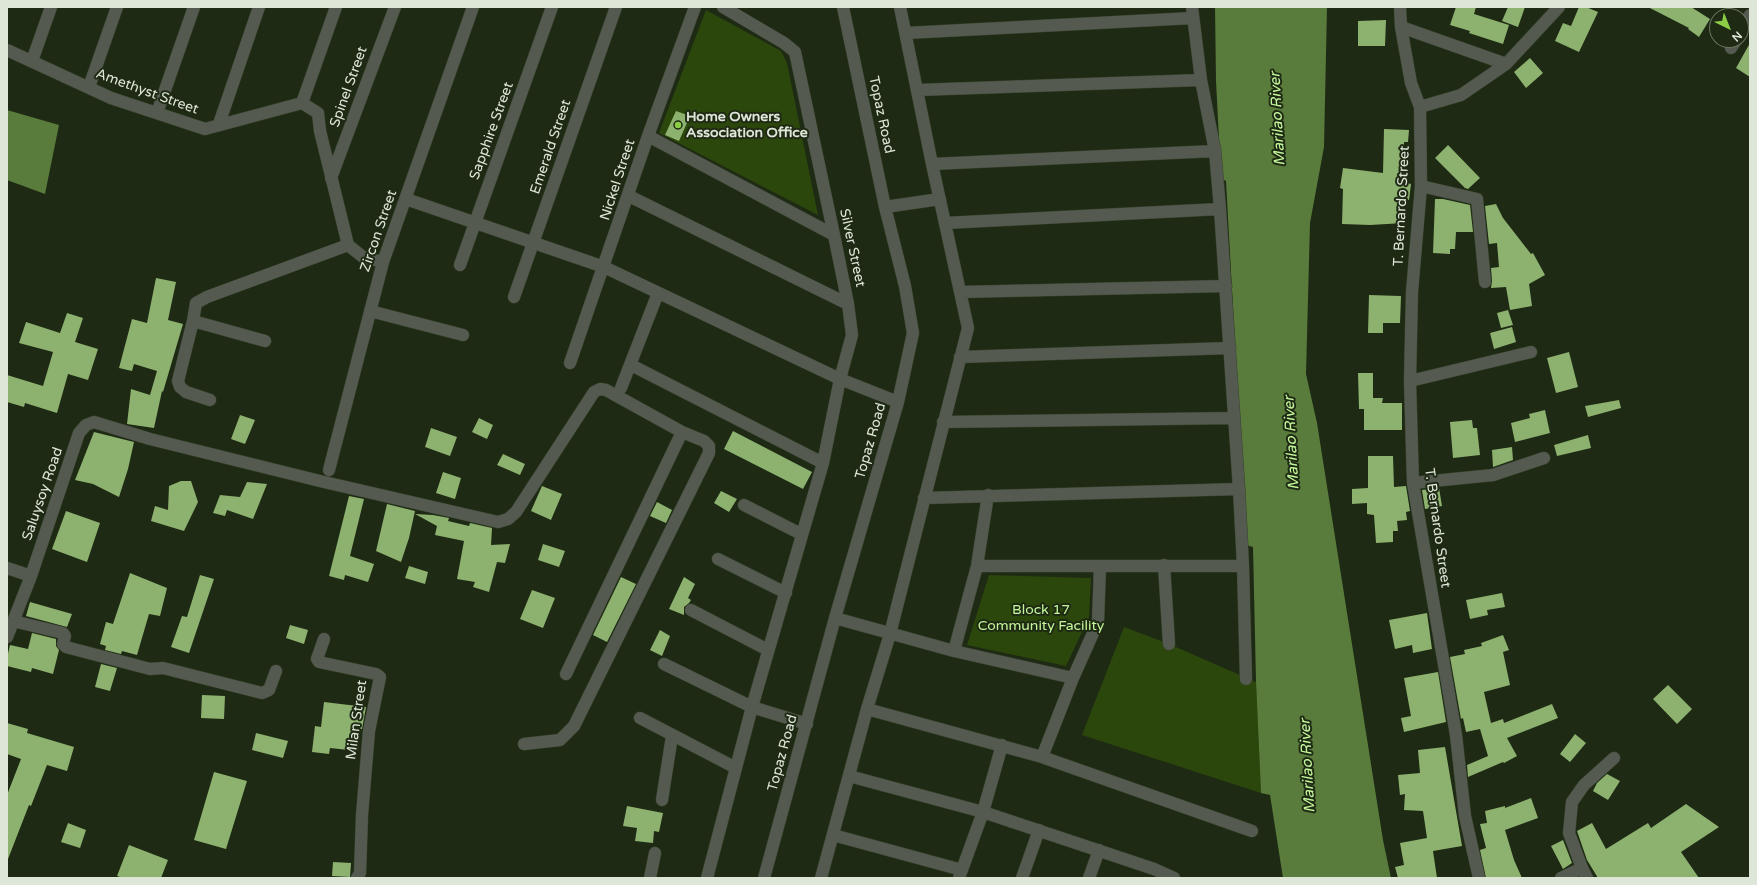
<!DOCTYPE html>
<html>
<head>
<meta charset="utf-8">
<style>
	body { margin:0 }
	#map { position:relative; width:1757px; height:885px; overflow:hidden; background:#1e2a14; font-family:"Varela Round",sans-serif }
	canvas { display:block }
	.frame { position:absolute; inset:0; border:8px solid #dee6d8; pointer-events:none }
	.north { position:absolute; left:1709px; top:8px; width:40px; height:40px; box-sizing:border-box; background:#1e2a14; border:1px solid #6b7562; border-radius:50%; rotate:137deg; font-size:11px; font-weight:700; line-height:16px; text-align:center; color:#dee6d8 }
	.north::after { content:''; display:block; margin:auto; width:14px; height:18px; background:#8bce46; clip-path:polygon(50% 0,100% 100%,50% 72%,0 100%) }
</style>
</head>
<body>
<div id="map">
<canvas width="1757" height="885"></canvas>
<div class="frame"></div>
<div class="north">N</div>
</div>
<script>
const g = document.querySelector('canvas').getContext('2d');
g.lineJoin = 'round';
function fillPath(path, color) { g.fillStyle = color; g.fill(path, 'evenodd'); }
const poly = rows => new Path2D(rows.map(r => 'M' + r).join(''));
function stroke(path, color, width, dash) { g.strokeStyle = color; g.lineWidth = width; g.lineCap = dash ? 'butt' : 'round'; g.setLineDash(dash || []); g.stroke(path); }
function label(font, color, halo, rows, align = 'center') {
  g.font = font + ' "Varela Round",sans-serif'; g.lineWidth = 4; g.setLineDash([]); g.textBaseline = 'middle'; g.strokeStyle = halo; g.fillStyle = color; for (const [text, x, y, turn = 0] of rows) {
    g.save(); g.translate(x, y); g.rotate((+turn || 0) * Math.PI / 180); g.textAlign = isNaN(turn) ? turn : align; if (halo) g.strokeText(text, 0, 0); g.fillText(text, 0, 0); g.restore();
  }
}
fillPath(poly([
	[706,10,781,51,787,63,818,215,659,133],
	[989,575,1091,578,1089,617,1066,666,967,645],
	[1124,627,1169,644,1256,682,1261,793,1082,735]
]), '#2b470c');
fillPath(poly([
	[1215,7,1327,7,1324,147,1310,223,1306,374,1317,423,1383,840,1391,878,1283,878,1270,795,1261,793,1256,682,1253,547,1246,545,1226,181,1221,178,1216,81],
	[7,110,59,125,45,194,7,180]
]), '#597b3b');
fillPath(poly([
	[1456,7,1476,7,1474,14,1509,25,1503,44,1469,33,1470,31,1450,25],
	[1508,7,1525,7,1518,27,1502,21],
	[1579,7,1586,7,1598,12,1579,52,1555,41,1563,23,1571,26],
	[1648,7,1691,7,1710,19,1699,37,1688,29,1689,28],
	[1386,20,1385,46,1358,46,1358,21],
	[1750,43,1750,77,1736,68],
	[1530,58,1543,73,1526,88,1514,72],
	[676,111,690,116,679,141,665,135],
	[1384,129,1409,130,1408,142,1404,142,1404,182,1411,184,1409,200,1403,199,1404,223,1370,225,1342,224,1343,189,1340,188,1343,168,1383,173],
	[1448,145,1480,178,1468,189,1465,188,1435,158],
	[1435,199,1443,199,1470,205,1473,232,1456,232,1455,249,1450,249,1450,254,1433,253],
	[1496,204,1503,218,1531,254,1533,253,1545,275,1529,284,1532,306,1510,310,1506,287,1491,288,1492,281,1491,268,1499,267,1497,243,1489,244,1485,206],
	[156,278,176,282,168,320,183,324,163,392,162,391,154,428,127,424,131,389,150,395,157,371,134,364,132,371,119,368,132,319,147,323],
	[1369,295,1401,296,1400,323,1383,323,1383,333,1368,333],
	[1508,310,1513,325,1501,328,1497,313],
	[67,313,83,318,75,342,98,349,88,380,68,374,57,413,25,403,24,407,7,402,7,375,43,386,53,352,19,343,26,322,60,333],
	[1512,327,1516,342,1494,349,1490,333],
	[1569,352,1578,387,1556,393,1547,358],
	[1358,373,1373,373,1373,398,1383,398,1382,403,1402,403,1402,430,1364,430,1364,409,1359,409],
	[1619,400,1621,408,1588,417,1585,406],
	[1545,410,1550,433,1515,442,1511,423,1530,418,1529,414],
	[240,415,255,420,245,444,231,439],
	[479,418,493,425,487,439,472,432],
	[1472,420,1473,428,1477,428,1480,455,1453,458,1450,422],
	[431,428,457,437,450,456,425,447],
	[733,431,812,472,803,489,724,449],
	[94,432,134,442,128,469,119,497,93,484,75,480],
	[1588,435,1591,448,1557,456,1554,445],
	[1512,447,1513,460,1493,467,1492,450],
	[503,454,525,464,520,475,497,465],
	[1368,456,1393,456,1394,487,1406,486,1410,511,1406,512,1407,520,1397,521,1398,531,1393,531,1393,542,1376,543,1374,515,1367,514,1367,503,1352,504,1352,489,1368,488],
	[443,472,461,478,455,499,436,493],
	[181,481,191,481,198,502,184,531,151,521,155,506,168,510,169,486],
	[247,482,267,484,253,519,227,510,225,516,213,513,220,495,240,497],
	[542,486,562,494,551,520,531,511],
	[1439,488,1442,506,1425,509,1422,490],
	[721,491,737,499,729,512,714,503],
	[349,496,364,499,350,556,374,564,368,582,345,575,344,580,329,576],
	[657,502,672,510,666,523,650,516],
	[387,504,415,511,409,538,401,562,376,551],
	[66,511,100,523,87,562,52,549],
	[415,514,433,515,449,518,448,521,469,526,470,523,492,528,491,545,510,544,505,563,497,562,489,592,473,587,475,582,457,579,464,541,435,535,437,526],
	[543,544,565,551,559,567,538,560],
	[409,566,428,572,425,584,405,578],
	[130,573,167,588,160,616,149,614,137,655,122,651,121,654,105,650,106,646,100,644,106,622,113,624],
	[200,575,214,579,189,653,171,647,182,616,187,617],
	[621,577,636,584,607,642,593,635],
	[684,577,695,584,688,598,691,600,689,603,684,607,684,615,669,609],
	[532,590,555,598,543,628,520,619],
	[1502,593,1505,607,1487,610,1488,615,1470,619,1466,600],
	[30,602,72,614,67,627,26,616],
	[1427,613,1432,649,1413,653,1412,645,1395,649,1389,620],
	[290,625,308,630,304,644,286,638],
	[660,630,670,636,662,656,650,650],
	[32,633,56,639,56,646,59,650,53,674,32,668,31,672,7,666,7,658,10,645,28,649],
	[1503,635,1509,650,1503,652,1510,685,1484,692,1491,723,1503,719,1504,723,1552,704,1558,718,1507,738,1517,756,1504,763,1503,762,1468,777,1467,765,1488,756,1480,729,1466,732,1463,718,1461,719,1450,657,1465,654,1464,650,1482,646,1481,643],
	[101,664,117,668,110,691,95,687],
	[1438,672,1446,722,1404,732,1401,718,1411,716,1404,678],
	[1668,685,1692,709,1677,724,1653,699],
	[202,695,225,696,224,719,201,718],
	[324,702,366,707,362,729,360,729,358,751,330,748,329,754,312,752,315,726,321,727],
	[7,723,28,729,27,733,74,747,67,771,47,765,31,806,29,805,8,859,7,795,21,759,7,754],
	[256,733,288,741,283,758,252,750],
	[1575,734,1586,743,1570,762,1560,754],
	[1445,747,1462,846,1433,851,1437,878,1398,878,1395,867,1404,865,1400,843,1427,838,1423,811,1404,810,1405,794,1400,795,1398,775,1420,773,1418,750],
	[214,772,247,781,226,849,194,840],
	[1607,774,1620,781,1608,800,1593,791,1597,783],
	[1531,798,1538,818,1505,830,1514,860,1522,878,1486,878,1480,850,1486,848,1480,824,1487,823,1485,811,1505,806,1505,808],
	[1686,804,1719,827,1681,852,1699,878,1598,878,1587,860,1577,831,1592,823,1606,849,1648,823,1651,828],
	[627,806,663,813,659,832,654,831,653,843,635,841,637,828,623,826],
	[68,823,86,830,80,848,61,842],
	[1563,840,1572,863,1563,869,1551,846],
	[129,845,168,860,161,878,123,878,117,876],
	[333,862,351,863,350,877,332,876]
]), '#8db26f');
const minor = poly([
	[1192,7,1201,80,1215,151,1220,209,1239,489,1243,566,1246,679],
	[1400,7,1401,27,1411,83,1420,107,1421,186,1412,292,1410,381,1413,483,1456,735,1465,816,1479,878],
	[1401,27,1506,64],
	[1741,31,1750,15],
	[906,33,1193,18],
	[1731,48,1736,40],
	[7,50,111,98,205,129,302,103,318,113,320,131,348,245,363,257,383,262],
	[32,61,51,7],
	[89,87,117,7],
	[918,90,1201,80],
	[302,103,336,7],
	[1420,107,1461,95,1506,64,1559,7],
	[157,113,194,7],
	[219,124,259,7],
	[648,136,834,235],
	[932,164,1215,151],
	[331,178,395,7],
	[1421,186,1477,199,1485,282],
	[629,196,848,304],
	[406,199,604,267,840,379,898,402],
	[885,207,940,199],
	[945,223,1220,209],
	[460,265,552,7],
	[960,292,1226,286],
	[514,297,616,7],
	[370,311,463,335],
	[193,321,265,341],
	[960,357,1230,348],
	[570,363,648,136,695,7],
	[631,365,823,463],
	[1410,381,1531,352],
	[621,388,658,293],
	[210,400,186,392,180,387,178,381,193,321,196,303,207,297,348,245],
	[943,422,1233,418],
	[329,470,383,262,473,7],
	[1413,483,1493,475,1544,458],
	[924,498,1239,489],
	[744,505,801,534],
	[718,559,786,593],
	[1164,565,1169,644],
	[977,566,1243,566],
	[7,568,31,576],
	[691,610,768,650],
	[835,618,954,651,1073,678],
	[13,621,63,633,65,636,63,644,66,647,150,669,163,668,262,693,269,690,276,671],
	[7,637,31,576,79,433,86,425,94,422,150,439,324,482,498,522,508,519,516,512,594,392,600,389,606,390,682,432,704,441,709,446,709,453,574,726,560,740,524,744],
	[324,639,317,659,319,662,376,674,380,677,369,731,362,815,360,873,357,878],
	[954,651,977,566,988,495],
	[664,664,752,707,807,724],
	[566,674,682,432],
	[867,709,1042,757,1252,831],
	[640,718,736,768],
	[1042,757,1073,678,1098,622,1100,566],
	[849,776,983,812,1154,869,1174,878],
	[662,800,672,736],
	[833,835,962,870],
	[1582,868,1569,833,1572,802,1584,785,1614,758],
	[650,878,655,853],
	[707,878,752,707,823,463,840,379,852,335,848,304,834,235,795,52,784,43,723,7],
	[764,878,835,618,898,402,913,333,905,286,885,207,843,7],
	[821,878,867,709,890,634,968,328,932,164,900,7],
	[959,878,983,812,1002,745],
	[1022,878,1039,830],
	[1089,878,1099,850],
	[1561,878,1582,868,1587,878]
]);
stroke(minor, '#39442f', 13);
stroke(minor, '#545a4f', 12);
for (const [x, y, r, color] of [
	[678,125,4,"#8bce46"]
]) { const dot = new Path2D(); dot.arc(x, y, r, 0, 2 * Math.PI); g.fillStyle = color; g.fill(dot); stroke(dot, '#1e2a14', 1.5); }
label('14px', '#dee6d8', '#1e2a14', [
	["Spinel Street",349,87,-70],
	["Amethyst Street",147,92,20],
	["Topaz Road",881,115,78],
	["Sapphire Street",492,131,-70],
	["Emerald Street",551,147,-71],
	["Nickel Street",618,180,-72],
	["T. Bernardo Street",1402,206,-87],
	["Zircon Street",379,231,-71],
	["Silver Street",852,248,78],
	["Topaz Road",871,441,-74],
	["Saluysoy Road",43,494,-71],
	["T. Bernardo Street",1437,528,82],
	["Milan Street",357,720,-82],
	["Topaz Road",783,753,-75]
]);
label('bold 14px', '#dee6d8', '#1e2a14', [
	["Home Owners",686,117],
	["Association Office",686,133]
], 'left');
label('14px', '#c4f79b', '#1e2a14', [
	["Block 17",1041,610],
	["Community Facility",1041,626]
]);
label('italic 15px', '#c4f69b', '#1e2a14', [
	["Marilao River",1278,119,-93],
	["Marilao River",1292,443,-93],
	["Marilao River",1308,766,-93]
]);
</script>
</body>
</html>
